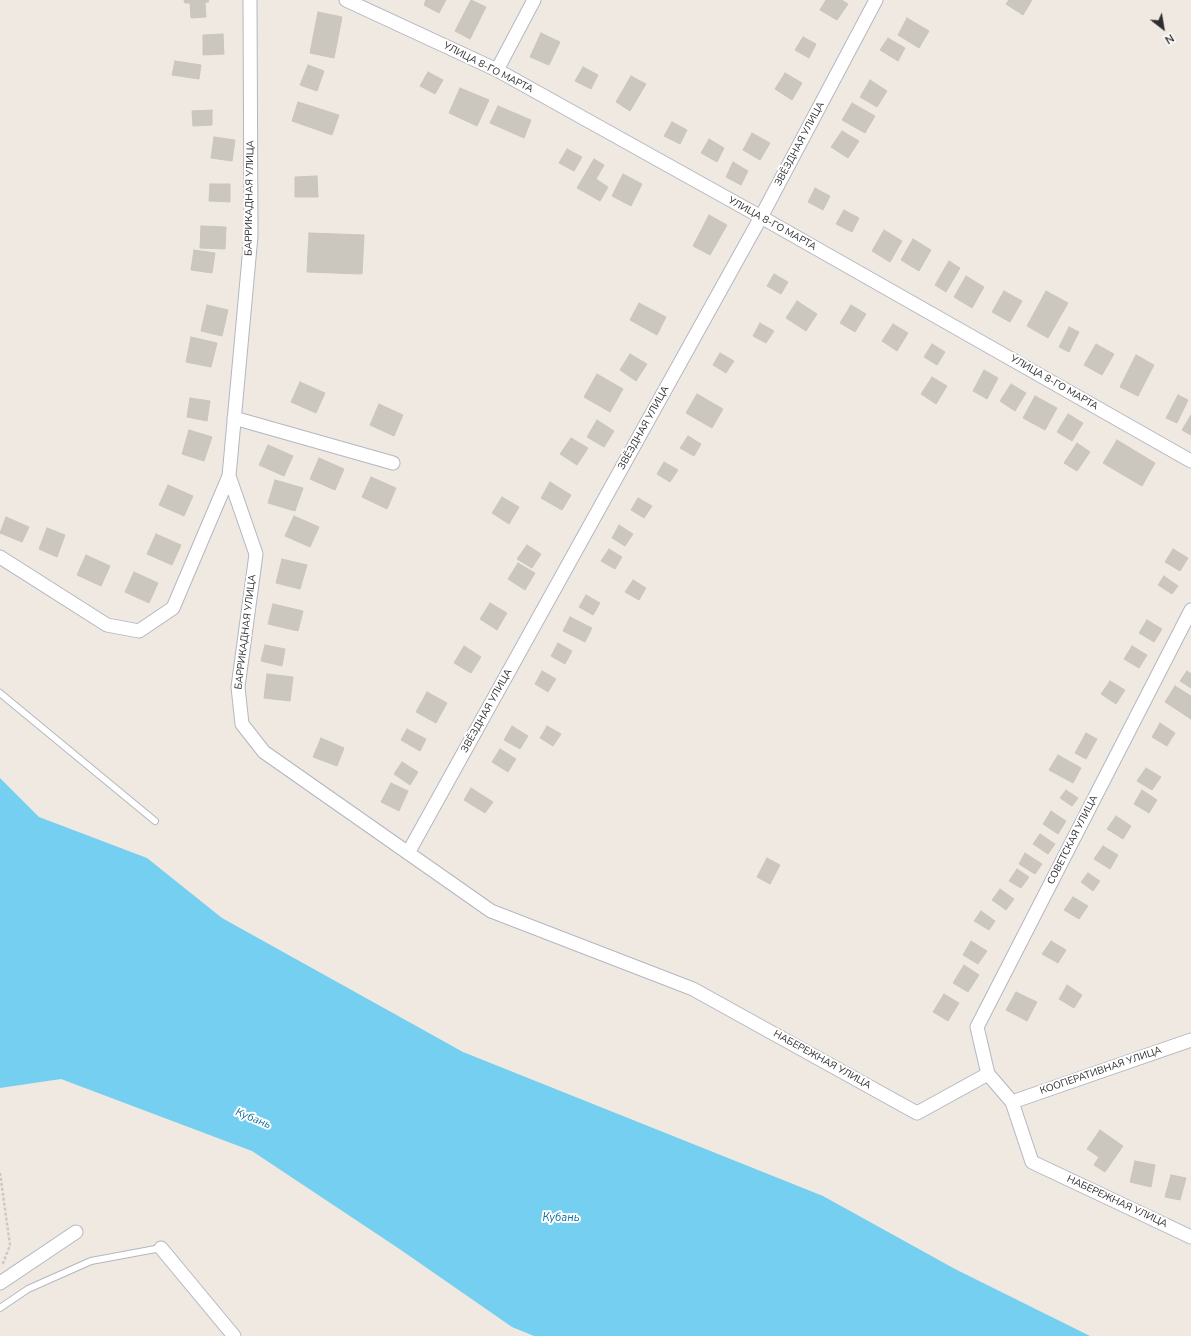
<!DOCTYPE html>
<html>
<head>
<meta charset="utf-8">
<style>
	body { margin:0 }
	#map { position:relative; width:1191px; height:1336px; overflow:hidden; background:#efe9e1; font-family:"Nunito Sans",sans-serif }
	canvas { display:block }
	.north { position:absolute; left:1143px; top:8px; width:40px; height:40px; -webkit-text-stroke:3px #fff; paint-order:stroke; rotate:149deg; font-size:11px; font-weight:700; line-height:16px; text-align:center; color:#2e2e2e }
	.north::after { content:''; display:block; margin:auto; width:14px; height:18px; background:#2e2e2e; clip-path:polygon(50% 0,100% 100%,50% 72%,0 100%) }
</style>
</head>
<body>
<div id="map">
<canvas width="1191" height="1336"></canvas>
<div class="north">N</div>
</div>
<script>
const g = document.querySelector('canvas').getContext('2d');
g.lineJoin = 'round';
function fillPath(path, color) { g.fillStyle = color; g.fill(path, 'evenodd'); }
const poly = rows => new Path2D(rows.map(r => 'M' + r).join(''));
function stroke(path, color, width, dash) { g.strokeStyle = color; g.lineWidth = width; g.lineCap = dash ? 'butt' : 'round'; g.setLineDash(dash || []); g.stroke(path); }
function label(font, color, halo, rows, align = 'center') {
  g.font = font + ' "Nunito Sans",sans-serif'; g.lineWidth = 4; g.setLineDash([]); g.textBaseline = 'middle'; g.strokeStyle = halo; g.fillStyle = color; for (const [text, x, y, turn = 0] of rows) {
    g.save(); g.translate(x, y); g.rotate((+turn || 0) * Math.PI / 180); g.textAlign = isNaN(turn) ? turn : align; if (halo) g.strokeText(text, 0, 0); g.fillText(text, 0, 0); g.restore();
  }
}
fillPath(poly([
	[0,778,39,817,147,858,222,918,463,1052,823,1196,955,1269,1090,1336,534,1336,512,1327,398,1248,252,1151,61,1079,0,1088]
]), '#75cff0');
const building = poly([
	[184,0,208,0,209,2,205,2,206,17,191,18,190,3,185,3,184,0],
	[426,0,446,0,439,13,424,5,426,0],
	[471,0,486,7,470,39,455,31,471,0],
	[826,0,842,0,848,4,837,20,820,10,826,0],
	[1009,0,1032,0,1023,15,1006,4,1009,0],
	[318,12,342,17,334,58,310,53,318,12],
	[907,18,929,31,919,48,898,35,907,18],
	[541,33,560,42,549,65,530,57,541,33],
	[223,34,224,54,203,55,203,35,223,34],
	[803,37,816,44,809,58,795,50,803,37],
	[888,38,905,48,898,61,880,50,888,38],
	[175,61,201,65,199,79,172,75,175,61],
	[308,65,324,71,317,91,300,85,308,65],
	[583,67,598,75,591,89,575,81,583,67],
	[428,72,443,80,435,94,420,86,428,72],
	[785,73,802,83,792,100,775,89,785,73],
	[631,76,646,84,630,111,616,102,631,76],
	[870,80,887,91,877,107,860,97,870,80],
	[460,88,489,100,477,126,449,113,460,88],
	[298,102,339,115,332,135,292,121,298,102],
	[852,103,875,116,865,133,842,120,852,103],
	[498,106,531,120,524,138,490,123,498,106],
	[212,110,212,125,193,126,192,111,212,110],
	[672,122,687,130,680,144,664,136,672,122],
	[842,131,859,141,848,158,831,147,842,131],
	[752,133,770,143,760,160,743,150,752,133],
	[214,137,235,140,232,161,211,158,214,137],
	[709,139,724,148,717,162,701,153,709,139],
	[567,149,582,157,574,171,559,163,567,149],
	[594,159,604,165,596,179,608,187,600,201,577,188,594,159],
	[733,162,748,171,741,185,726,177,733,162],
	[623,174,642,184,631,206,612,196,623,174],
	[317,176,318,197,295,197,295,177,317,176],
	[210,184,230,184,230,202,209,201,210,184],
	[815,188,830,196,823,210,808,202,815,188],
	[844,210,859,218,852,232,836,224,844,210],
	[709,215,727,225,710,255,693,246,709,215],
	[201,226,226,227,225,249,200,248,201,226],
	[884,230,902,241,890,262,872,251,884,230],
	[309,233,364,235,362,274,307,272,309,233],
	[913,239,931,250,919,271,901,260,913,239],
	[194,250,215,253,212,273,191,270,194,250],
	[949,261,960,268,946,292,935,285,949,261],
	[774,274,788,282,781,294,767,286,774,274],
	[966,276,984,287,972,308,954,297,966,276],
	[1004,291,1022,301,1010,322,992,312,1004,291],
	[1046,291,1068,303,1048,338,1027,326,1046,291],
	[797,301,817,314,806,331,786,318,797,301],
	[639,303,666,317,657,335,630,320,639,303],
	[207,305,228,310,222,336,201,331,207,305],
	[851,305,866,314,855,332,840,323,851,305],
	[760,323,774,331,766,343,753,336,760,323],
	[893,324,908,333,897,351,882,341,893,324],
	[1069,327,1079,332,1069,352,1059,347,1069,327],
	[191,337,217,343,211,367,186,362,191,337],
	[932,344,945,352,937,365,924,357,932,344],
	[1096,344,1114,354,1102,375,1084,365,1096,344],
	[720,353,734,361,726,373,713,365,720,353],
	[630,354,647,364,636,381,620,370,630,354],
	[1136,355,1154,365,1138,396,1120,387,1136,355],
	[984,370,998,378,987,399,973,391,984,370],
	[597,374,623,389,610,412,584,397,597,374],
	[932,377,947,386,936,404,921,394,932,377],
	[300,382,325,393,316,413,291,402,300,382],
	[1011,384,1026,393,1015,411,1000,401,1011,384],
	[697,394,723,409,712,428,686,413,697,394],
	[1178,395,1188,400,1177,423,1166,418,1178,395],
	[1035,396,1057,408,1045,430,1023,418,1035,396],
	[190,398,210,401,207,421,187,417,190,398],
	[379,404,403,415,394,436,370,425,379,404],
	[1068,414,1083,423,1072,441,1057,432,1068,414],
	[1191,415,1191,435,1182,430,1191,415],
	[597,420,614,431,604,447,587,437,597,420],
	[189,430,212,437,204,461,182,454,189,430],
	[688,436,701,444,694,456,680,448,688,436],
	[571,438,588,448,577,465,560,454,571,438],
	[1117,440,1155,463,1142,486,1103,463,1117,440],
	[1077,443,1090,452,1077,471,1064,463,1077,443],
	[268,445,293,456,284,476,259,465,268,445],
	[319,458,344,469,335,490,310,479,319,458],
	[664,462,678,470,670,482,657,474,664,462],
	[371,477,396,488,387,509,362,497,371,477],
	[275,480,303,488,295,511,268,503,275,480],
	[550,482,571,495,562,510,541,498,550,482],
	[168,485,193,496,184,516,159,505,168,485],
	[502,497,519,507,509,524,492,513,502,497],
	[638,498,652,506,644,518,631,510,638,498],
	[294,516,319,527,310,547,285,536,294,516],
	[6,517,29,527,22,542,0,533,6,517],
	[619,525,633,534,625,546,612,538,619,525],
	[47,528,65,535,57,557,39,549,47,528],
	[156,534,181,545,172,565,147,554,156,534],
	[527,545,541,554,532,568,517,559,527,545],
	[609,549,622,557,615,569,601,561,609,549],
	[1173,549,1188,558,1180,571,1165,562,1173,549],
	[86,555,110,566,101,586,77,575,86,555],
	[282,559,307,565,300,589,276,583,282,559],
	[518,563,535,573,525,590,508,579,518,563],
	[134,572,158,583,149,603,125,592,134,572],
	[1164,576,1178,586,1172,594,1158,585,1164,576],
	[633,580,646,588,639,600,625,592,633,580],
	[586,595,600,603,593,615,579,607,586,595],
	[490,603,507,613,497,630,480,619,490,603],
	[273,604,303,611,298,631,268,624,273,604],
	[570,617,592,628,585,642,563,631,570,617],
	[1147,620,1162,629,1154,642,1139,633,1147,620],
	[558,643,572,651,565,664,551,656,558,643],
	[265,645,285,649,282,666,261,661,265,645],
	[464,646,481,657,471,673,454,663,464,646],
	[1132,646,1147,655,1139,668,1124,659,1132,646],
	[542,671,556,679,548,692,535,684,542,671],
	[1187,671,1191,674,1191,688,1180,681,1187,671],
	[267,674,293,677,290,701,264,698,267,674],
	[1110,681,1125,690,1116,704,1101,694,1110,681],
	[1175,686,1191,696,1191,719,1165,702,1175,686],
	[427,692,447,703,436,723,416,712,427,692],
	[1160,723,1175,733,1167,746,1152,737,1160,723],
	[512,726,528,736,520,749,504,740,512,726],
	[547,726,561,734,553,746,540,738,547,726],
	[407,729,426,739,420,751,401,740,407,729],
	[1086,733,1097,739,1086,759,1075,753,1086,733],
	[321,738,344,748,337,766,313,757,321,738],
	[500,749,516,759,508,772,492,762,500,749],
	[1058,755,1081,768,1073,783,1049,770,1058,755],
	[402,762,418,772,410,785,394,774,402,762],
	[1146,768,1161,777,1152,790,1137,781,1146,768],
	[391,783,408,791,399,811,381,802,391,783],
	[471,788,493,802,485,813,464,800,471,788],
	[1066,790,1078,798,1072,806,1060,798,1066,790],
	[1142,790,1157,800,1149,813,1134,804,1142,790],
	[1051,811,1066,821,1058,834,1043,824,1051,811],
	[1116,816,1131,826,1123,839,1107,829,1116,816],
	[1040,834,1055,844,1048,854,1033,844,1040,834],
	[1103,846,1118,855,1110,869,1094,859,1103,846],
	[1025,853,1042,864,1035,874,1019,864,1025,853],
	[767,858,780,865,770,884,757,877,767,858],
	[1017,869,1029,877,1021,888,1009,881,1017,869],
	[1088,873,1100,881,1093,891,1081,882,1088,873],
	[1000,889,1014,899,1006,910,992,900,1000,889],
	[1073,897,1088,906,1079,919,1064,910,1073,897],
	[981,911,995,921,989,930,974,921,981,911],
	[971,941,987,951,978,964,963,955,971,941],
	[1051,941,1066,950,1058,963,1042,954,1051,941],
	[964,965,979,975,968,992,953,983,964,965],
	[1067,985,1082,995,1074,1008,1059,999,1067,985],
	[1016,992,1037,1002,1027,1021,1006,1010,1016,992],
	[944,994,959,1003,948,1021,933,1012,944,994],
	[1100,1130,1123,1146,1105,1172,1094,1165,1099,1157,1087,1149,1100,1130],
	[1135,1161,1155,1165,1151,1187,1130,1182,1135,1161],
	[1171,1175,1186,1178,1180,1200,1165,1197,1171,1175]
]);
fillPath(building, '#cbc7bf');
stroke(building, '#cbc5ba', 1);
const lane = poly([
	[0,693,155,821],
	[0,1308,28,1289,91,1261,161,1248]
]);
const street = poly([
	[346,0,497,70,761,217,1191,461],
	[497,70,534,0],
	[234,418,393,463],
	[229,476,256,554,238,687,242,724,264,752,491,911,693,989,917,1113,988,1074,1012,1102,1032,1162,1191,1237],
	[0,557,107,625,139,631,173,608,229,476,251,236,250,0],
	[408,853,761,217,876,0],
	[988,1074,977,1027,1191,610],
	[1012,1102,1191,1040],
	[161,1248,234,1336],
	[0,1283,76,1232]
]);
stroke(lane, '#b4b7c1', 8);
stroke(street, '#b4b7c1', 15);
stroke(poly([
	[0,1173,10,1245,2,1266]
]), '#c9c9c9', 2.5, [3, 2]);
stroke(lane, '#fff', 6);
stroke(street, '#fff', 13);
label('10px', '#2e2e2e', '#fff', [
	["УЛИЦА 8-ГО МАРТА",488,68,27],
	["ЗВЁЗДНАЯ УЛИЦА",800,144,-62],
	["БАРРИКАДНАЯ УЛИЦА",250,198,-89],
	["УЛИЦА 8-ГО МАРТА",772,224,29],
	["УЛИЦА 8-ГО МАРТА",1054,383,30],
	["ЗВЁЗДНАЯ УЛИЦА",644,428,-61],
	["БАРРИКАДНАЯ УЛИЦА",246,632,-83],
	["ЗВЁЗДНАЯ УЛИЦА",487,711,-61],
	["СОВЕТСКАЯ УЛИЦА",1073,840,-63],
	["НАБЕРЕЖНАЯ УЛИЦА",822,1060,29],
	["КООПЕРАТИВНАЯ УЛИЦА",1101,1071,-19],
	["НАБЕРЕЖНАЯ УЛИЦА",1117,1202,25]
]);
label('italic 11px', '#0d6fa3', '#fff', [
	["Кубань",253,1119,22],
	["Кубань",561,1218]
]);
</script>
</body>
</html>
